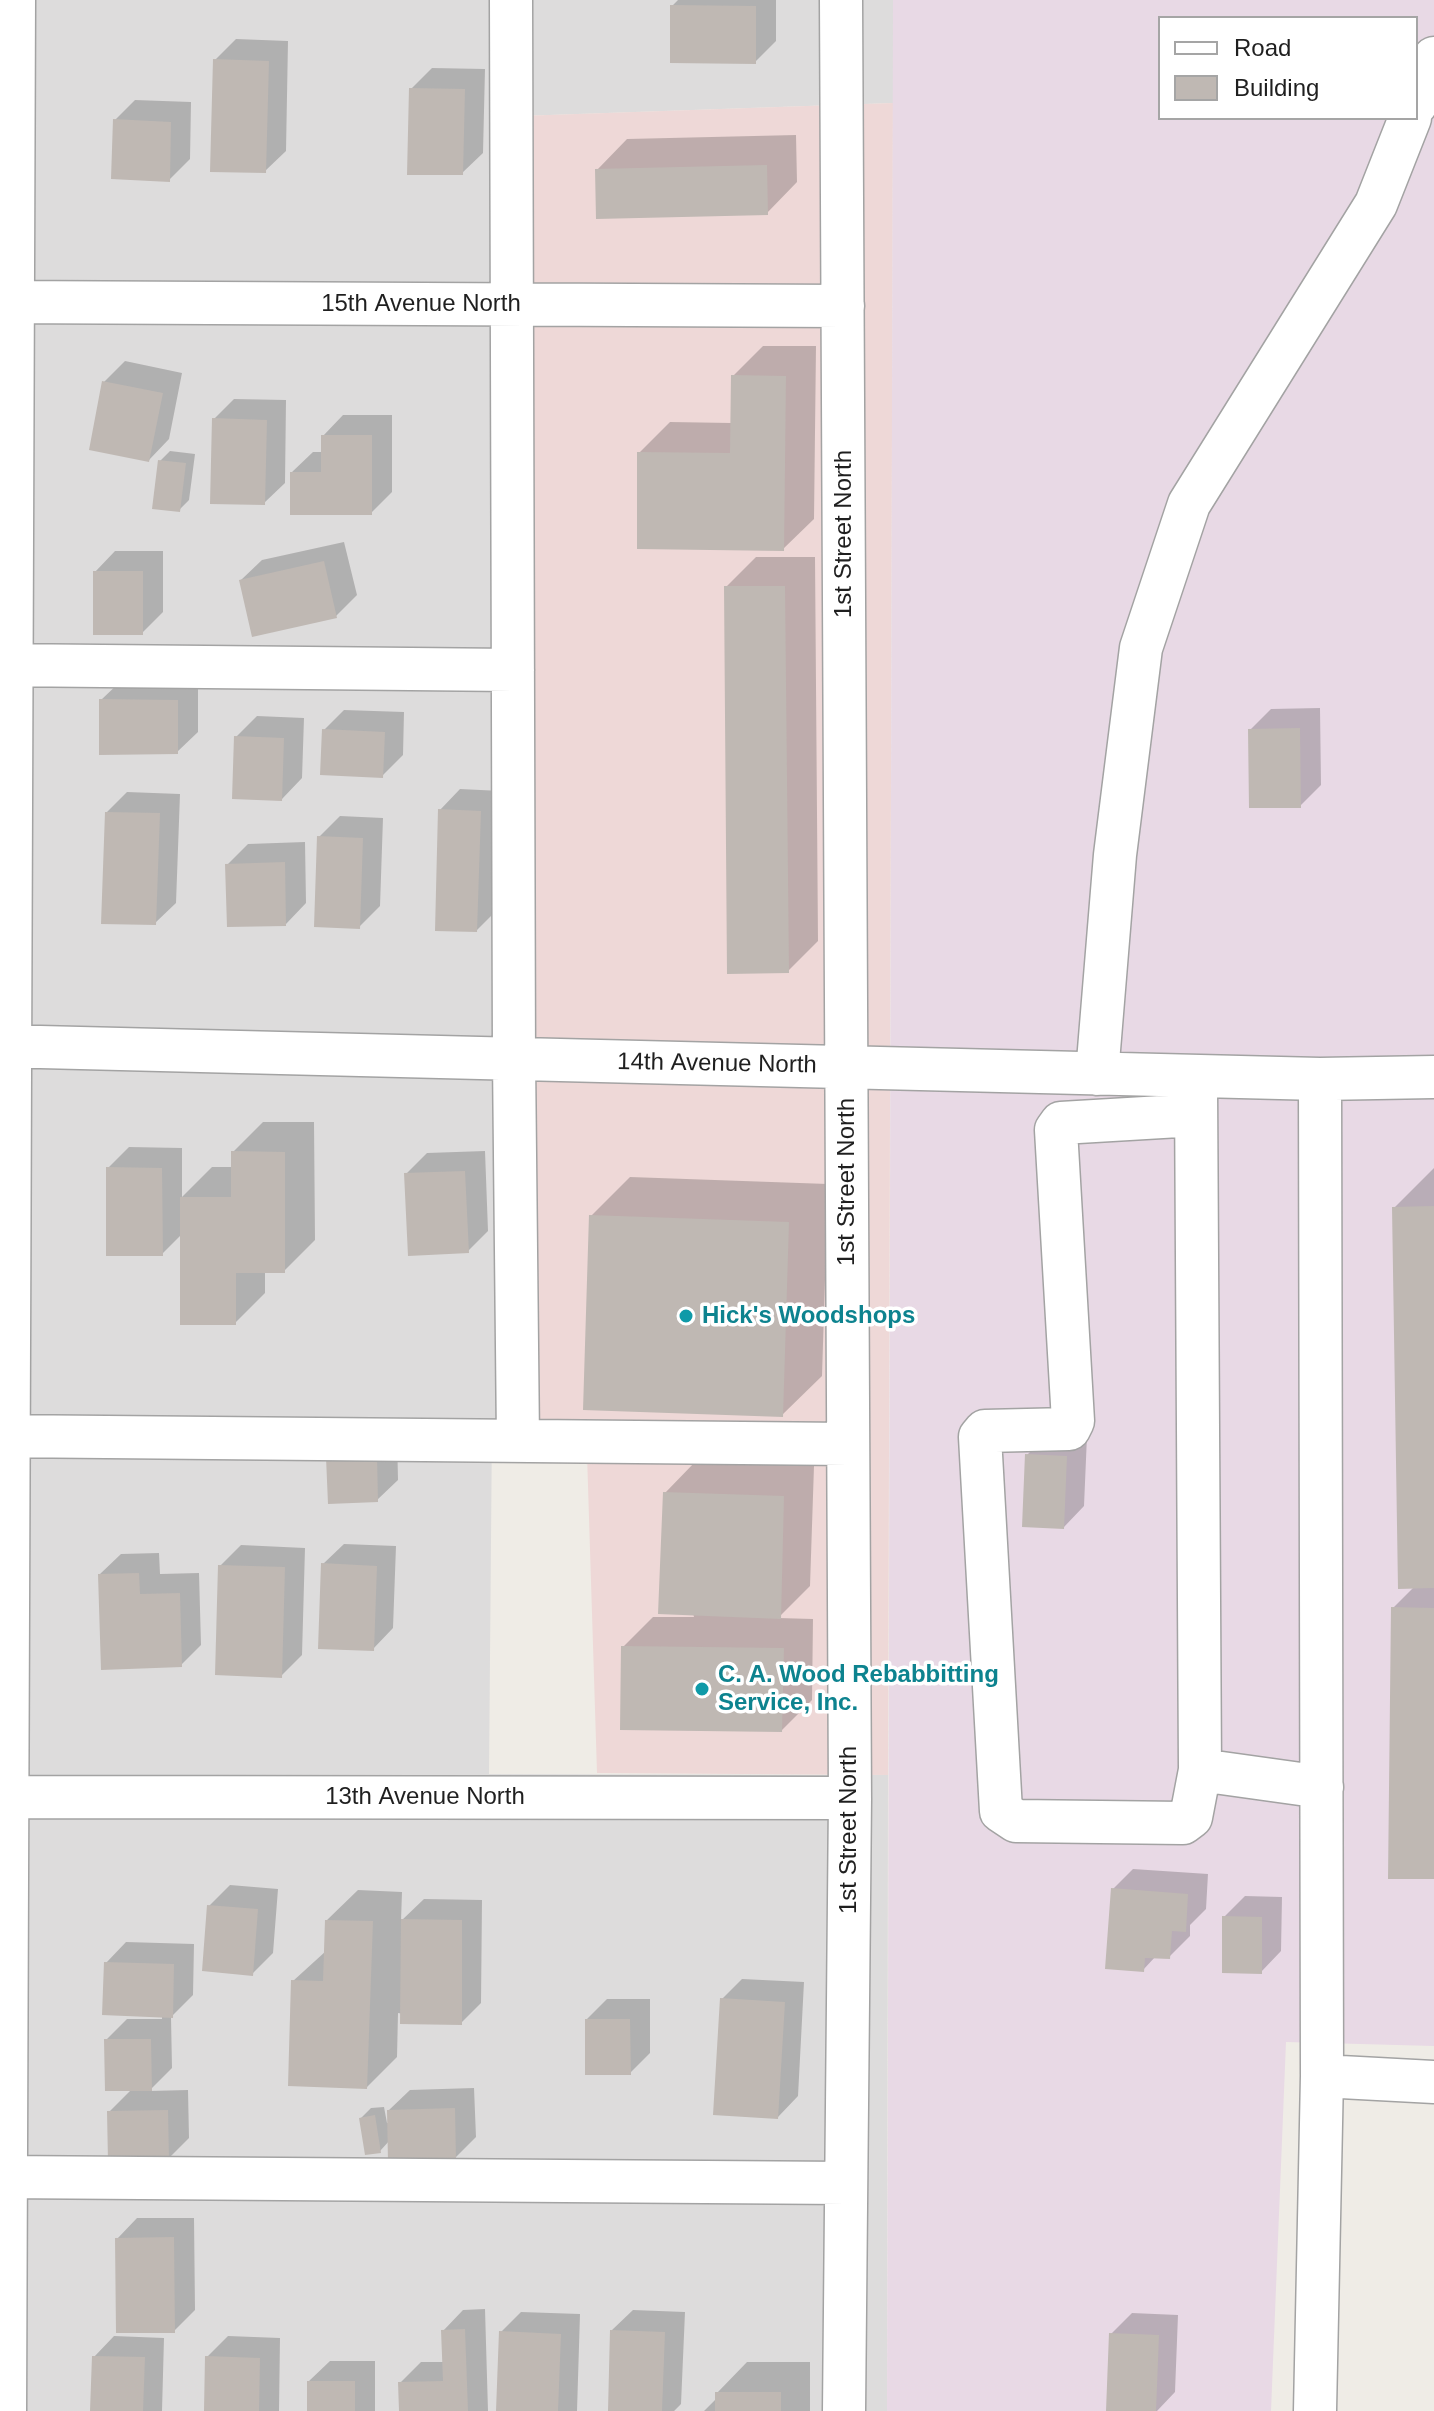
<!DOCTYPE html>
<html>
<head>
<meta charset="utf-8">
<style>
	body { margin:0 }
	#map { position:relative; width:1434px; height:2411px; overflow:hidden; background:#efece6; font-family:Helvetica,sans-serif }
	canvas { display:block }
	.legend { position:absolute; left:1158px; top:16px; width:260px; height:104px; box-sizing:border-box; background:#fff; border:2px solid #a5a5a5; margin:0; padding:10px 14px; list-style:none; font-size:24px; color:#1f1f1f }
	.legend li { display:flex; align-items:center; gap:16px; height:40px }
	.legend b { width:40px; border:2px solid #a5a5a5 }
</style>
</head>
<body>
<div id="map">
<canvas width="1434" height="2411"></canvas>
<ul class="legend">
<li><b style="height:10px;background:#fff"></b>Road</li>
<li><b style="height:22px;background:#bfb8b3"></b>Building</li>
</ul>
</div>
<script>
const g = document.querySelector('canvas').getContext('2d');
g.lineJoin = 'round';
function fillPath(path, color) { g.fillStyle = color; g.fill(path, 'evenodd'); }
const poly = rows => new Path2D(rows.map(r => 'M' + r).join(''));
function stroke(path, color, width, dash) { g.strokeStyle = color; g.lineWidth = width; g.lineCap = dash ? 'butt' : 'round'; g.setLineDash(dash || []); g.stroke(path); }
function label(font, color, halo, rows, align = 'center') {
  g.font = font + ' Helvetica,sans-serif'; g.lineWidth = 7; g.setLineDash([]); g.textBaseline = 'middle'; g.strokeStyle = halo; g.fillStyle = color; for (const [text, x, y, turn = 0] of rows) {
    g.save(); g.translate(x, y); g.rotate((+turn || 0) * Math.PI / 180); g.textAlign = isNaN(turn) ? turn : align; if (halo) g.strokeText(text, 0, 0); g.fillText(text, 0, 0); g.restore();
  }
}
fillPath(poly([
	[0,0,893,0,893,103,521,116,522,1422,492,1424,489,1774,888,1775,887,2411,0,2411]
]), '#dddcdc');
fillPath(poly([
	[893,103,888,1775,597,1773,586,1422,522,1422,520,116]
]), '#eed8d7');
fillPath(poly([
	[893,0,1434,0,1434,2046,1286,2042,1271,2411,887,2411],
	[1160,18,1416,18,1416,118,1160,118]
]), '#e8d9e5');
fillPath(poly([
	[678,0,776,0,776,41,755,62,672,6],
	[236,39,288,41,286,151,265,171,215,60],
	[432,68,485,69,483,153,462,173,411,89],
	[135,100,191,102,190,159,169,180,115,120],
	[796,135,797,182,767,213,597,170,627,139],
	[763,346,816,346,814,519,783,549,639,453,670,422,732,423,733,376],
	[125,361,182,373,169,439,149,460,104,382],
	[234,399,286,400,285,483,264,503,214,419],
	[343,415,392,415,392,492,371,513,292,472,313,452,323,452,323,436],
	[170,451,195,454,189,500,179,510,160,461],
	[344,542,357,595,336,616,241,580,262,560],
	[115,551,163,551,163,612,142,633,95,572],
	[756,557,815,557,818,941,788,971,726,587],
	[122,680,198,680,198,732,177,752,101,700],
	[1320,708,1321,785,1300,806,1250,730,1271,709],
	[344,710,404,712,403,755,382,776,324,730],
	[257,716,304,718,302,778,282,799,236,737],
	[460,789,501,791,497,910,477,930,440,810],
	[127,792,180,794,176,903,155,923,107,812],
	[340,816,383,818,380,906,359,927,319,837],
	[305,842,306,903,286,924,227,865,248,844],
	[263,1122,314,1122,315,1240,284,1271,265,1271,265,1293,235,1323,182,1234,162,1254,108,1168,129,1147,182,1148,182,1197,212,1167,233,1167,233,1152],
	[485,1151,488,1231,468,1251,406,1174,427,1153],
	[1434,1168,1434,1877,1393,1608,1415,1586,1394,1208],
	[630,1177,828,1184,822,1376,782,1415,591,1216],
	[397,1435,398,1480,377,1500,328,1458],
	[1047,1435,1087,1436,1084,1506,1064,1527,1027,1455],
	[695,1462,814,1466,810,1586,778,1618,813,1619,812,1700,782,1730,623,1647,653,1617,694,1617,665,1493],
	[344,1544,396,1546,393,1628,373,1649,323,1564],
	[241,1545,305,1548,302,1655,281,1676,220,1566],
	[159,1553,160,1574,199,1573,201,1645,181,1665,100,1574,121,1554],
	[1133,1869,1208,1874,1206,1909,1190,1925,1190,1936,1169,1957,1156,1956,1143,1970,1113,1889],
	[230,1885,278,1889,273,1953,252,1974,209,1906],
	[358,1890,402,1892,401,1921,424,1899,482,1900,481,2003,461,2023,398,2013,397,2057,367,2087,293,1981,326,1951,327,1920],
	[1245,1896,1282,1897,1281,1951,1261,1972,1224,1917],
	[126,1942,194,1944,193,1995,171,2017,172,2068,149,2091,188,2090,189,2138,168,2159,109,2112,132,2089,106,2040,127,2019,162,2019,162,2015,106,1963],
	[742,1979,804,1982,798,2096,778,2117,722,1999],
	[607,1999,650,1999,650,2053,630,2073,587,2019],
	[474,2088,476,2137,455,2158,390,2140,380,2151,361,2118,371,2108,384,2107,387,2123,390,2123,389,2110,410,2090],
	[137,2218,194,2218,195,2310,174,2331,117,2239],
	[485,2309,488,2411,401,2411,400,2383,421,2362,444,2362,443,2331,463,2310],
	[633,2310,685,2312,681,2404,674,2411,610,2411,612,2330],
	[521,2312,580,2314,577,2411,498,2411,501,2332],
	[1132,2313,1178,2315,1175,2392,1157,2411,1108,2411,1111,2334],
	[114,2336,164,2338,162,2411,92,2411,94,2357],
	[228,2336,280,2338,279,2411,206,2411,207,2357],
	[330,2361,375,2361,375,2411,309,2411,309,2381],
	[747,2362,810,2362,810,2411,704,2411,715,2400,717,2393]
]), '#0003');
fillPath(poly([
	[670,5,756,6,756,64,670,63],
	[213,59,269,61,266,173,210,172],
	[409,88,465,89,463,175,407,175],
	[113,119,171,122,170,182,111,179],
	[767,165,768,215,596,219,595,169],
	[731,375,786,376,784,551,637,549,637,452,730,453],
	[102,381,163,393,149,462,89,450],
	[212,418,267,420,265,505,210,504],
	[321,435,372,435,372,515,290,515,290,472,321,472],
	[158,460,186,463,180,512,152,509],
	[324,561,337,618,252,637,239,580],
	[93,571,143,571,143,635,93,635],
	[724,586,785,586,789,973,727,974],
	[99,699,178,700,178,754,99,755],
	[1300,728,1301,808,1249,808,1248,729],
	[322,729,385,732,383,778,320,775],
	[234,736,284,738,282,801,232,799],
	[438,809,481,811,477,932,435,931],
	[105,812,160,813,156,925,101,924],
	[317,836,363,838,360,929,314,927],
	[285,862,286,926,227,927,225,864],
	[231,1151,285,1152,285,1273,236,1273,236,1325,180,1325,180,1197,231,1197],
	[106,1167,162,1168,163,1256,106,1256],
	[465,1171,469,1253,408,1256,404,1173],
	[1434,1206,1434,1588,1398,1589,1392,1207],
	[589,1215,789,1222,783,1417,583,1410],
	[1025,1454,1067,1456,1064,1529,1022,1527],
	[377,1455,378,1502,328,1504,326,1457],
	[663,1492,784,1496,781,1619,658,1614],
	[321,1563,377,1566,374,1651,318,1649],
	[218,1565,285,1567,282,1678,215,1675],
	[139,1573,140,1594,180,1593,182,1667,101,1670,98,1574],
	[1391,1607,1434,1608,1434,1879,1388,1879],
	[621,1646,784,1648,782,1732,620,1730],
	[1111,1888,1188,1894,1186,1932,1172,1931,1170,1959,1145,1958,1144,1972,1105,1969],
	[207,1905,258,1909,253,1976,202,1971],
	[1222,1916,1262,1917,1262,1974,1222,1973],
	[401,1919,462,1920,462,2025,400,2024],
	[325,1920,373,1921,367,2089,288,2086,291,1980,323,1981],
	[104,1962,174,1964,173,2018,102,2015],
	[720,1998,785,2002,778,2119,713,2115],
	[585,2019,630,2019,631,2075,585,2075],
	[104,2039,151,2039,152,2091,105,2091],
	[455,2108,456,2160,388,2162,387,2110],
	[168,2110,169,2161,108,2162,107,2111],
	[375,2115,381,2153,365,2155,359,2118],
	[174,2237,175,2333,116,2333,115,2238],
	[465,2329,468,2411,399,2411,398,2382,443,2381,441,2330],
	[610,2330,665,2332,662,2411,608,2411],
	[499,2331,561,2334,558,2411,496,2411],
	[1109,2333,1159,2335,1156,2411,1106,2411],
	[92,2356,145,2357,143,2411,90,2411],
	[205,2356,260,2358,259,2411,204,2411],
	[307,2381,355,2381,355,2411,307,2411],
	[715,2392,781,2392,781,2411,715,2411]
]), '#bfb8b3');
const minor = poly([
	[511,0,514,1059,518,1441],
	[841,0,850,1798,844,2411],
	[1416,104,1434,58],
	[0,302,843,306],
	[0,665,513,670],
	[0,1046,1320,1079,1434,1077],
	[1097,1074,1115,855,1141,648,1189,504,1376,204,1410,118],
	[1196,1086,1200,1770,1322,1787],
	[1196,1115,1061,1123,1056,1130,1073,1421,1069,1429,985,1431,980,1437,1001,1811,1016,1821,1183,1823,1191,1817,1200,1770],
	[0,1436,848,1444],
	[0,1797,850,1798],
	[1322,2076,1434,2082],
	[0,2177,846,2183],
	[5,2411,14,0],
	[1315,2411,1322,2076,1320,1079]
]);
stroke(minor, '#a3a3a3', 45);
stroke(minor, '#fff', 42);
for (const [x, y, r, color] of [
	[686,1316,8,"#0f9aa8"],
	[702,1689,8,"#0f9aa8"]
]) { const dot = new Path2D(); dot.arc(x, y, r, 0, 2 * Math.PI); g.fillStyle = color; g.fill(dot); stroke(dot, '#fff', 3); }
label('24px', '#1f1f1f', '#fff', [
	["15th Avenue North",421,304],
	["1st Street North",844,534,-90],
	["14th Avenue North",717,1064,1],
	["1st Street North",847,1182,-90],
	["13th Avenue North",425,1797],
	["1st Street North",849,1830,-90]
]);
label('bold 24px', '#0d838f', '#fff', [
	["Hick's Woodshops",702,1316],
	["C. A. Wood Rebabbitting",718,1675],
	["Service, Inc.",718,1703]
], 'left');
</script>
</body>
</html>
